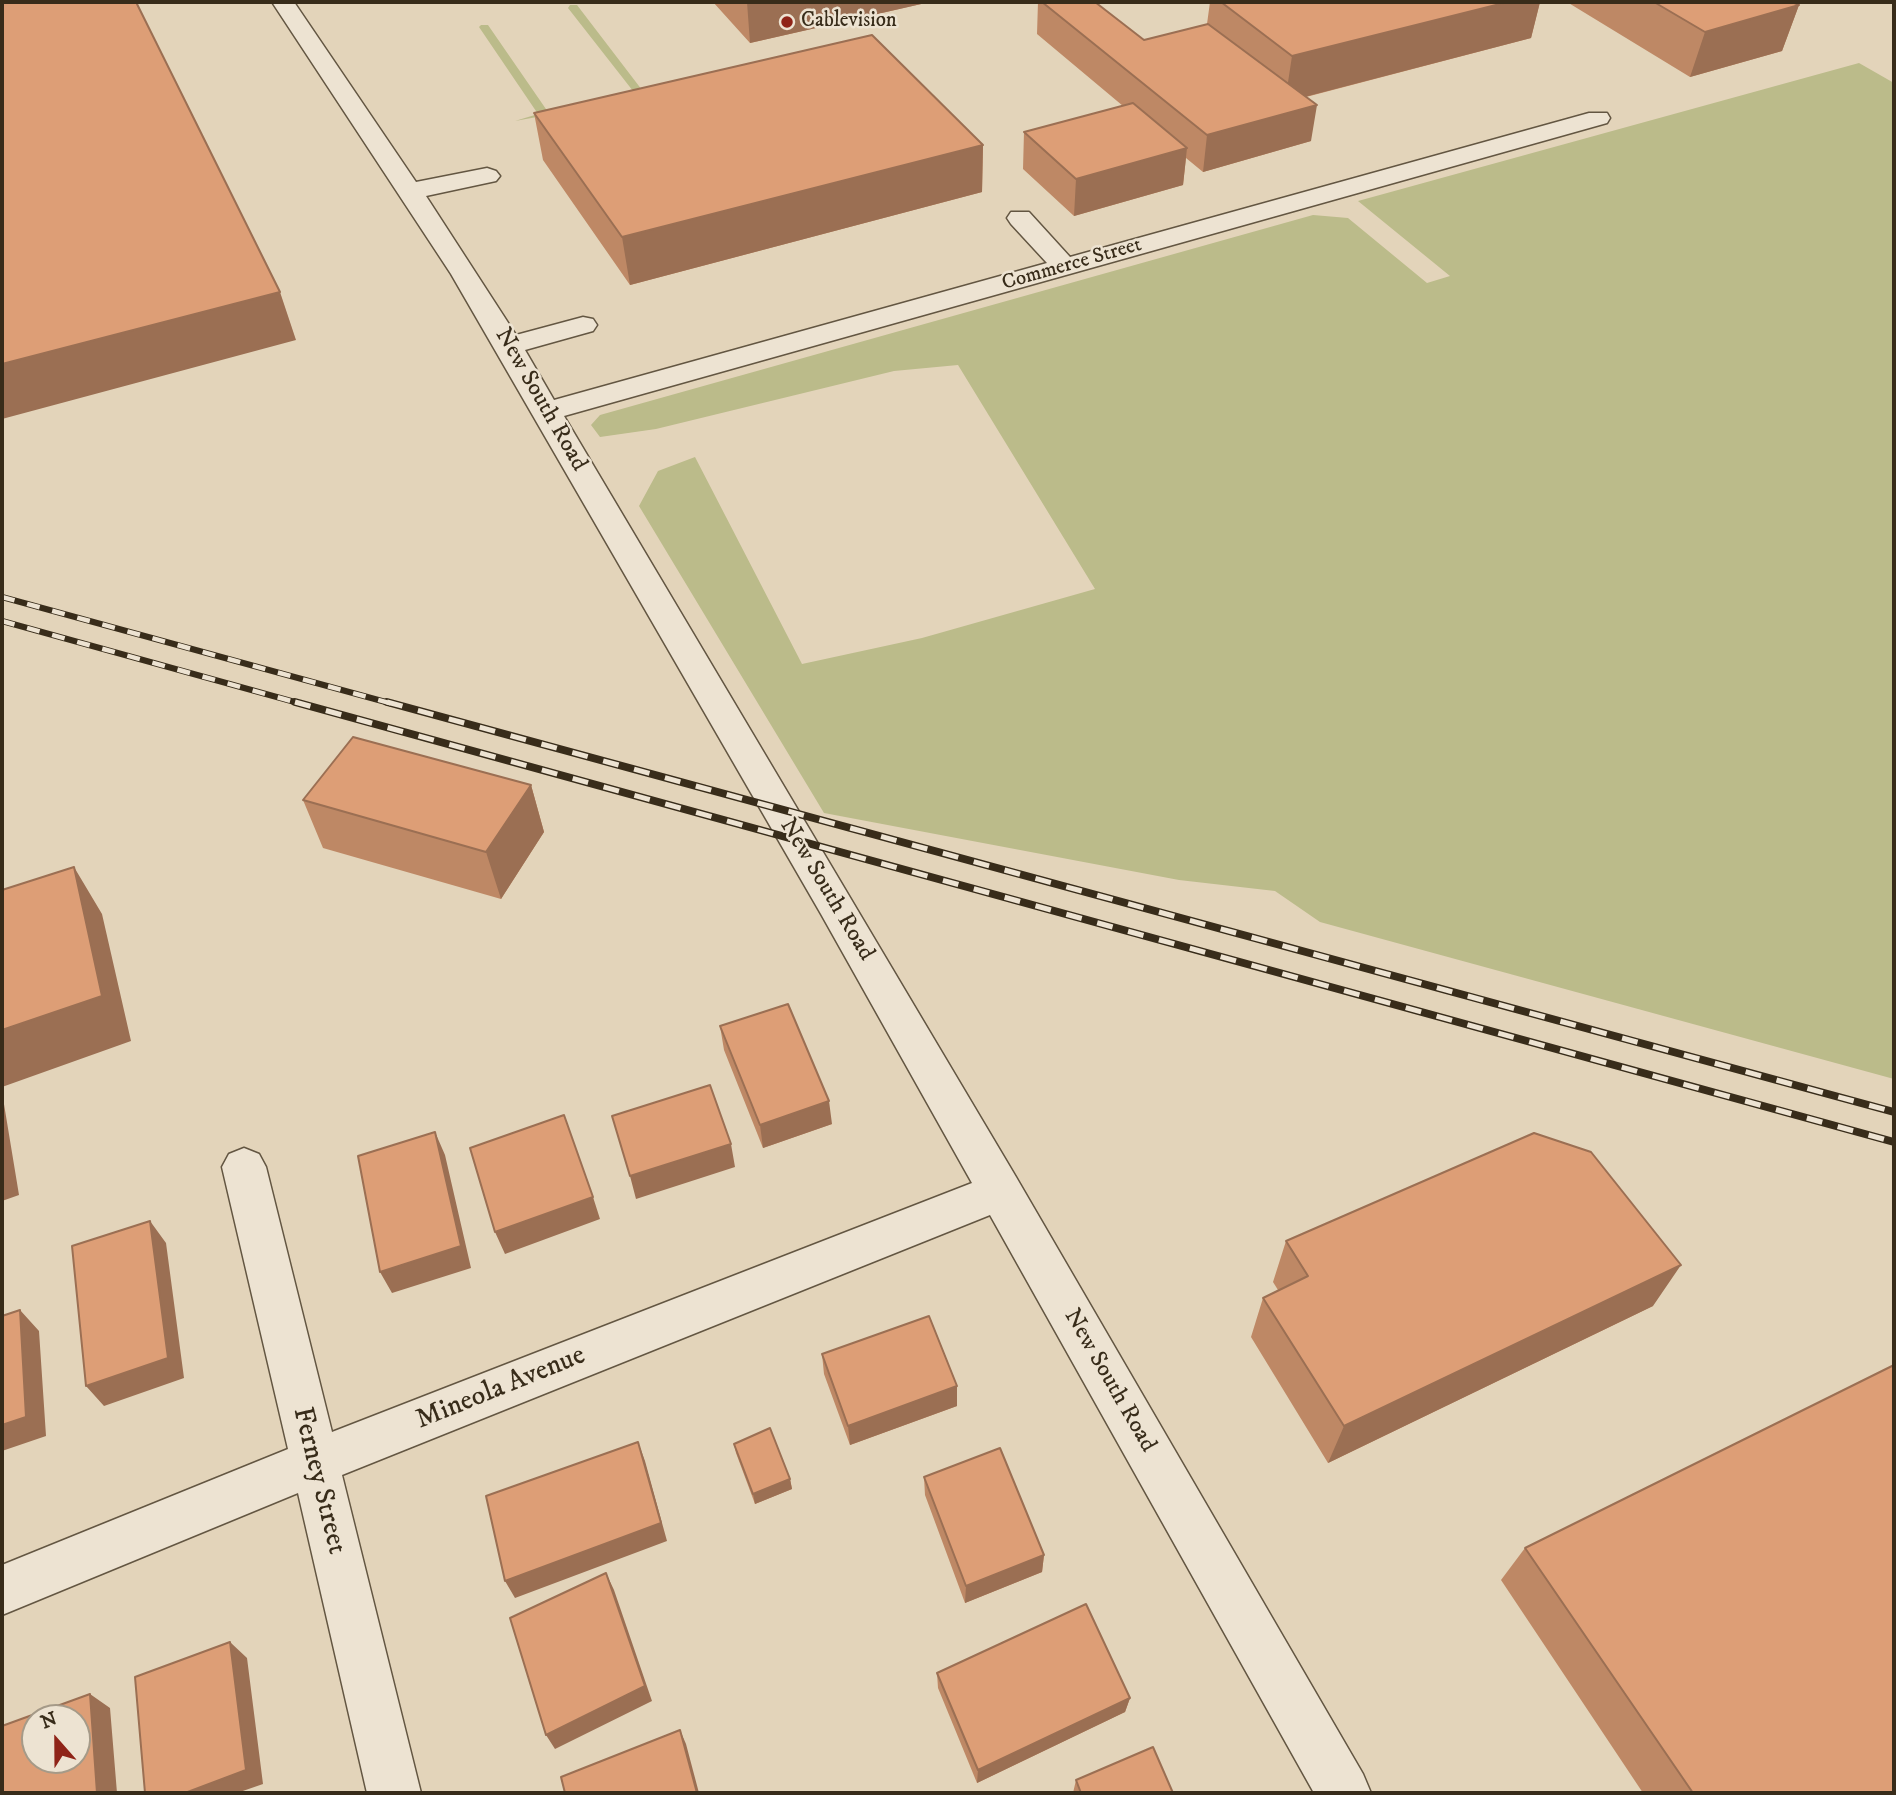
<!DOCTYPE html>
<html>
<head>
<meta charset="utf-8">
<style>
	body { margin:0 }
	#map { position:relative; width:1896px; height:1795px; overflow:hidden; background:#e3d4ba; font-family:"IM FELL DW Pica",serif }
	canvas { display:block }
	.frame { position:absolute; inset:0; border:4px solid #382c1a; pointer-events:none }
	.north { position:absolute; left:21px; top:1704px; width:70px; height:70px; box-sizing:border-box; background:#ede3d2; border:2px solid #a59a88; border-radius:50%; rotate:339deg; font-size:19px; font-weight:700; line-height:28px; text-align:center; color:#382c1a }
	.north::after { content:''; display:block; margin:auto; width:24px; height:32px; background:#8f2418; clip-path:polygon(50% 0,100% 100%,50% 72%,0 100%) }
</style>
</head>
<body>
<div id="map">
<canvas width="1896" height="1795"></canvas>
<div class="frame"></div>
<div class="north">N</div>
</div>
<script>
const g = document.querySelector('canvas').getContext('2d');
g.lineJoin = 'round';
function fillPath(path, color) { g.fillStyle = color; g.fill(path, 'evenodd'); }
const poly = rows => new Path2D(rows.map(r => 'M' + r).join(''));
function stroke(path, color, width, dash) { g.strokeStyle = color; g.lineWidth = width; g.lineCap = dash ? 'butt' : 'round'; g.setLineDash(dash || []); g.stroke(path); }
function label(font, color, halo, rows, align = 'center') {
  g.font = font + ' "IM FELL DW Pica",serif'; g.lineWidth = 5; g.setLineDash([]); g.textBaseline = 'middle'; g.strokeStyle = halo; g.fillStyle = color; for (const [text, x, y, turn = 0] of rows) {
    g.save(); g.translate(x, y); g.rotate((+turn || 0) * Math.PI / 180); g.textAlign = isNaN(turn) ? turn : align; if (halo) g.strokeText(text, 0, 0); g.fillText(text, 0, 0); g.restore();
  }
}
fillPath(poly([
	[570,5,577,5,642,90,633,91,568,8],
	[481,25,488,25,548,112,575,110,515,121,538,114,479,27],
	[1859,63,1894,83,1894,1079,1320,922,1275,891,1179,880,824,813,639,506,658,471,695,457,802,664,922,638,1095,589,958,365,894,371,656,429,600,437,591,425,600,415,1313,215,1348,218,1427,283,1450,276,1358,201]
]), '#bbbb8a');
const minor = poly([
	[272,2,294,2,416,182,487,168,496,171,500,176,496,181,426,196,516,335,583,317,593,319,597,325,593,331,525,350,554,400,1047,263,1011,224,1007,218,1011,212,1029,212,1070,257,1589,113,1607,113,1610,118,1607,123,564,416,1016,1177,1363,1774,1371,1793,1314,1793,990,1215,342,1475,421,1793,367,1793,298,1493,2,1615,2,1565,288,1449,222,1167,229,1154,244,1148,259,1154,266,1167,332,1432,972,1183,821,914,451,274,272,2]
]);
stroke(minor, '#635642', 3);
fillPath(minor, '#ede3d2');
const railFar1 = poly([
	[2,597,393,704],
	[2,621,302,704]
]);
const rail = poly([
	[295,702,1894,1142],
	[387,702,1894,1112]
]);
stroke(railFar1, '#382c1a', 6);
stroke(rail, '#382c1a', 8);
stroke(railFar1, '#ede3d2', 4.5, [13]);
stroke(rail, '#ede3d2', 5, [16]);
fillPath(poly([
	[713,2,930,2,750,43],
	[1038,2,1095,2,1144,40,1207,24,1210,2,1540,2,1531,38,1306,97,1311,141,1203,172,1186,158,1183,185,1074,216,1023,169,1024,132,1123,106,1037,34],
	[1567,2,1792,2,1799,5,1782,51,1690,77],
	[534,113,983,145,982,192,630,285,543,160],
	[531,785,544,832,501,899,323,848,303,800],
	[720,1026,832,1124,763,1148,724,1050],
	[1286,1241,1653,1306,1328,1463,1251,1337,1263,1298,1278,1290,1273,1282],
	[822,1354,957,1406,850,1445,824,1374],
	[734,1444,790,1479,792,1489,755,1504,736,1453],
	[924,1477,1044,1555,1042,1572,965,1603,925,1495],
	[1525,1548,1894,1793,1643,1793,1501,1580],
	[937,1673,1130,1698,1125,1712,977,1783,938,1688],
	[1076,1780,1173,1793,1073,1793]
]), '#be8865');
fillPath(poly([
	[747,2,930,2,750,43],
	[1508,2,1540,2,1531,38,1285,102,1292,56],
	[1799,5,1782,51,1690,77,1705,32],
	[1317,105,1311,141,1203,172,1207,135],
	[983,145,982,192,630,285,622,237],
	[1187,148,1183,185,1074,216,1076,179],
	[280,292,296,340,2,419,2,364],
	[531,785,544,832,501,899,486,852],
	[74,867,102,914,131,1041,2,1087,2,1030],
	[2,1092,19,1195,2,1201],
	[829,1101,832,1124,763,1148,760,1125],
	[435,1132,445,1155,471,1268,392,1293,380,1272],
	[731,1144,735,1167,636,1199,630,1176],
	[593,1197,600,1219,505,1254,495,1232],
	[150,1221,166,1243,184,1378,104,1406,86,1386],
	[1681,1265,1653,1306,1328,1463,1344,1426],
	[20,1310,39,1331,46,1436,2,1451,2,1425],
	[957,1386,957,1406,850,1445,848,1426],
	[638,1442,645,1461,667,1541,515,1598,505,1581],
	[790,1479,792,1489,755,1504,753,1494],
	[1044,1555,1042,1572,965,1603,966,1586],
	[606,1573,614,1590,652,1701,555,1749,546,1735],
	[230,1642,247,1658,263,1784,237,1793,185,1793],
	[90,1694,110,1708,117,1793,97,1793],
	[1130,1698,1125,1712,977,1783,978,1770],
	[680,1730,686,1744,699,1793,697,1793]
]), '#9b6f53');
const building = poly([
	[2,2,136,2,280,292,2,364,2,2],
	[1042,2,1095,2,1144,40,1208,24,1317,105,1207,135,1042,2],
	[1221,2,1508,2,1292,56,1221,2],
	[1654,2,1792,2,1799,5,1705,32,1654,2],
	[872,35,983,145,622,237,534,113,872,35],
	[1133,103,1187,148,1076,179,1024,132,1133,103],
	[353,737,531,785,486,852,303,800,353,737],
	[74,867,102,996,2,1030,2,890,74,867],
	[788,1004,829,1101,760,1125,720,1026,788,1004],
	[710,1085,731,1144,630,1176,612,1116,710,1085],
	[564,1115,593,1197,495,1232,470,1148,564,1115],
	[435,1132,461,1246,380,1272,358,1156,435,1132],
	[1534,1133,1591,1152,1681,1265,1344,1426,1263,1298,1308,1276,1286,1241,1534,1133],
	[150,1221,168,1358,86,1386,72,1246,150,1221],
	[20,1310,26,1417,2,1425,2,1316,20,1310],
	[929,1316,957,1386,848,1426,822,1354,929,1316],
	[1894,1365,1894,1793,1693,1793,1525,1548,1894,1365],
	[770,1428,790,1479,753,1494,734,1444,770,1428],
	[638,1442,661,1523,505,1581,486,1496,638,1442],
	[1000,1448,1044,1555,966,1586,924,1477,1000,1448],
	[606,1573,645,1686,546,1735,510,1618,606,1573],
	[1086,1604,1130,1698,978,1770,937,1673,1086,1604],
	[230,1642,246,1770,185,1793,145,1793,135,1677,230,1642],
	[90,1694,97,1793,2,1793,2,1726,90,1694],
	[35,1718,77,1718,77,1760,35,1760,35,1718],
	[680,1730,697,1793,565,1793,561,1777,680,1730],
	[1153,1747,1173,1793,1081,1793,1076,1780,1153,1747]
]);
fillPath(building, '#dd9e76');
stroke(building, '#9b6f53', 2);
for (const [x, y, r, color] of [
	[787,22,7,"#8f2418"]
]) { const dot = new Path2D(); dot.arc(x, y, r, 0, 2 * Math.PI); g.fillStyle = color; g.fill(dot); stroke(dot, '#ede3d2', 2.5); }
label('21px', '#382c1a', '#ede3d2', [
	["Cablevision",801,22]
], 'left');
label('21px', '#382c1a', '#ede3d2', [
	["Commerce Street",1072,265,-16]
]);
label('24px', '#382c1a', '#ede3d2', [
	["New South Road",540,400,60],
	["New South Road",826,890,59],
	["New South Road",1109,1381,60]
]);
label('28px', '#382c1a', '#ede3d2', [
	["Mineola Avenue",501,1389,-22],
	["Ferney Street",318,1481,76]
]);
</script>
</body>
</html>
